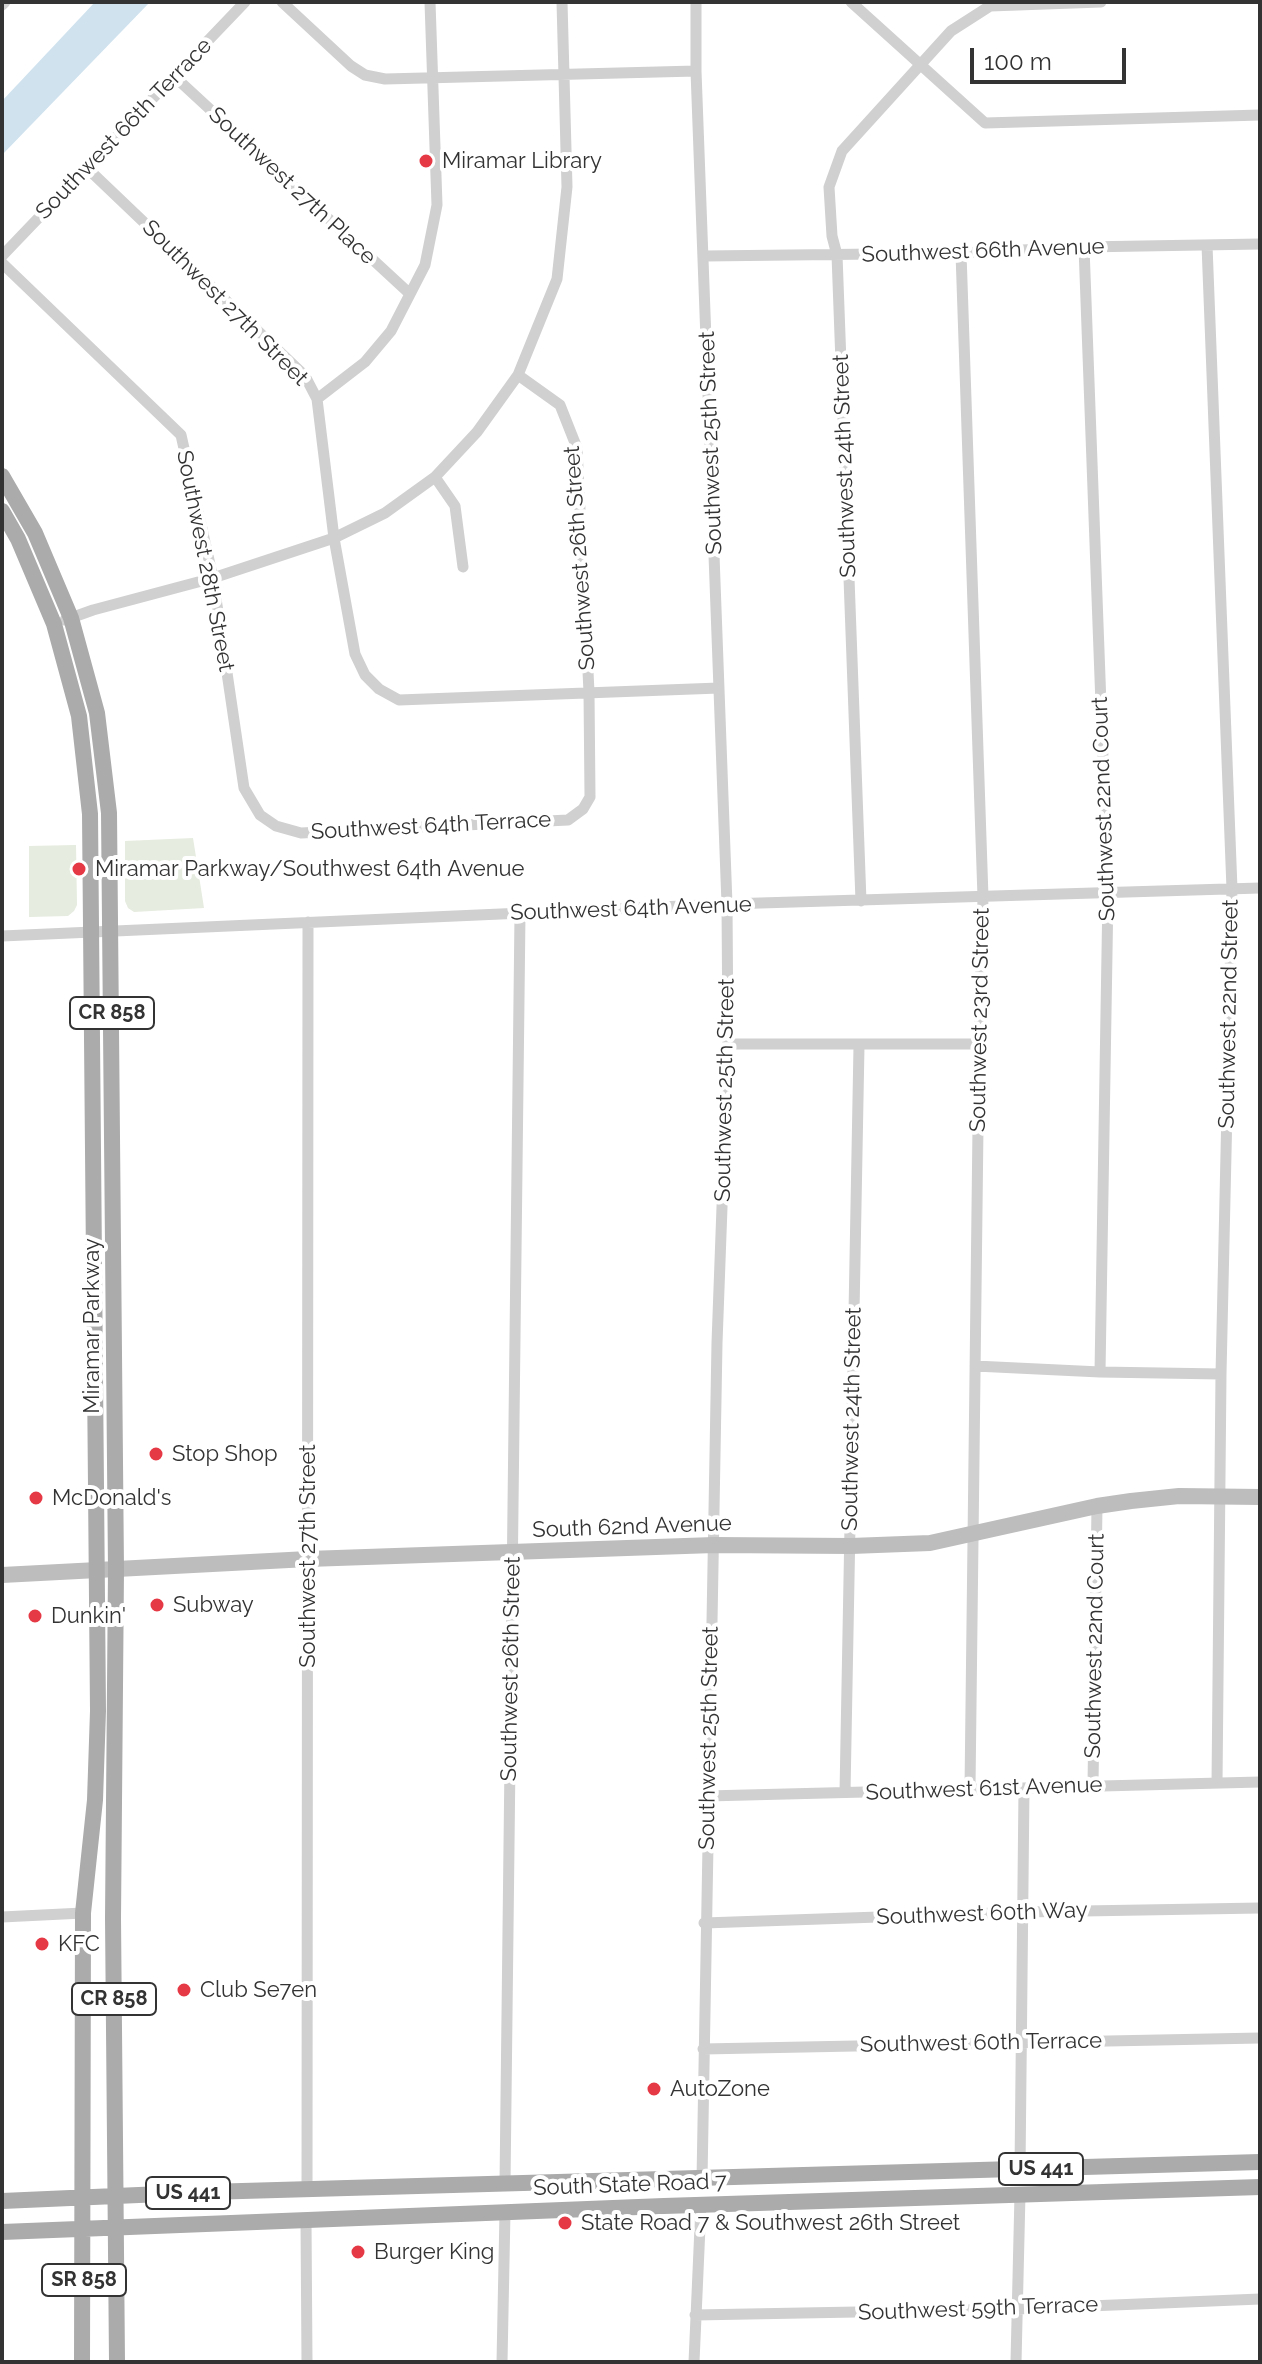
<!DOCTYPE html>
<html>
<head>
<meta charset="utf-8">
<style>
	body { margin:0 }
	#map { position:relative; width:1262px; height:2364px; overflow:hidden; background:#fff; font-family:Raleway,sans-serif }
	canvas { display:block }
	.frame { position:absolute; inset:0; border:4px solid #333; pointer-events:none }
	.scale { position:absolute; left:970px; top:48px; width:156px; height:36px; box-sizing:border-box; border:4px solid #333; border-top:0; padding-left:10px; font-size:24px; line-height:28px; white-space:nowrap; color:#333; -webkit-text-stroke:6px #fff; paint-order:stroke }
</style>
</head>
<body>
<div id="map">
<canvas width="1262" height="2364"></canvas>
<div class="frame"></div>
<div class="scale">100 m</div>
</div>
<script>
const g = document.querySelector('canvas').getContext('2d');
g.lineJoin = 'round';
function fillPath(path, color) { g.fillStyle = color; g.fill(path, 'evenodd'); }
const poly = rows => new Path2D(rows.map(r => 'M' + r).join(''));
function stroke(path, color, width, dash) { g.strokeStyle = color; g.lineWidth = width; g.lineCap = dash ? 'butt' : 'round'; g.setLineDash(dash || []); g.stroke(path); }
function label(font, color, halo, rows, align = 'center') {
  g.font = font + ' Raleway,sans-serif'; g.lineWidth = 8; g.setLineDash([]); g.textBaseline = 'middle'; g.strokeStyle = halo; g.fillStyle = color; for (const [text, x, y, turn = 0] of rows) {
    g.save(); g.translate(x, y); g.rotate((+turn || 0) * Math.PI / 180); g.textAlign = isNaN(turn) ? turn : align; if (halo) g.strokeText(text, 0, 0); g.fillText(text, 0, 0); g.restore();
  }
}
fillPath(poly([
	[193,838,204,908,134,912,128,908,125,901,125,841],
	[76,845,77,905,74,911,68,916,29,917,29,846]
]), '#e6ecdf');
fillPath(poly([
	[95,2,150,2,2,155,2,101]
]), '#cfe2ee');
stroke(poly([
	[282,2,351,66,365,75,385,79,696,71],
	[696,2,696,71,727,904,728,1044,717,1343,702,2179],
	[851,2,985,123,1260,115],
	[2,5,5,2],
	[175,77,410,294],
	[86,167,305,376,317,399,334,538,355,654,365,675,379,689,399,700,719,688],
	[1207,245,1232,889,1221,1374,1217,1783],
	[1084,247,1108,893,1100,1372],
	[961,253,983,897,979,1044,970,1788],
	[2,256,245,2],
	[705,256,961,253,1084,247,1260,244],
	[2,263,181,435,213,578,244,788,260,815,276,826,301,833,568,820,583,809,590,797,589,692,577,448,560,405,518,375,557,279,567,187,562,2],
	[317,399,365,362,391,331,425,265,437,205,430,2],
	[435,477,455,506,463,567],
	[65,620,93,610,213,578,334,538,385,513,435,477,477,432,518,375],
	[861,901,837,255,832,236,829,187,842,151,951,31,990,6,1101,2],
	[2,936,727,904,1260,888],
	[728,1044,979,1044],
	[975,1366,1100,1372,1221,1374],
	[1093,1785,1097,1506],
	[845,1792,859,1046],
	[707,1796,1260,1782],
	[2,1917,83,1913],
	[704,1923,1024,1912,1260,1908],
	[703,2049,1260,2038],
	[1020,2169,1024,1788],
	[505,2184,520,914],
	[307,2189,308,922],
	[306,2220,307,2362],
	[695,2315,1017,2309,1260,2299],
	[502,2362,505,2212],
	[694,2362,701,2204],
	[1016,2362,1020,2194]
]), '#d0d0d0', 11);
stroke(poly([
	[2,1575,308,1559,714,1545,851,1546,930,1543,1097,1506,1131,1501,1179,1496,1260,1497]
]), '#bdbdbd', 16);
stroke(poly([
	[2,476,35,533,71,618,97,713,109,813,116,1570,113,1918,117,2362],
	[2,511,18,539,54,624,79,716,90,814,98,1711,95,1800,83,1913,82,2362],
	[2,2201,207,2192,1260,2162],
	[2,2232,664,2206,1260,2187]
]), '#ababab', 16);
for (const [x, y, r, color] of [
	[426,161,8,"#e63946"],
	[79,869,8,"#e63946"],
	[156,1454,8,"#e63946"],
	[36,1498,8,"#e63946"],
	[157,1605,8,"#e63946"],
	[35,1616,8,"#e63946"],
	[42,1944,8,"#e63946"],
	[184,1990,8,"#e63946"],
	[654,2089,8,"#e63946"],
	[565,2223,8,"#e63946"],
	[358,2252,8,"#e63946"]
]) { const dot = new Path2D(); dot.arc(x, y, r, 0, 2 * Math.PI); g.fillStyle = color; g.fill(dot); stroke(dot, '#fff', 3); }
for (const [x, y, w] of [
	[112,1013,84],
	[114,1999,84],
	[1041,2169,84],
	[188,2193,84],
	[84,2280,84]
]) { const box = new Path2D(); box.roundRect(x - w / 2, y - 16, w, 32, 6); g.fillStyle = '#fff'; g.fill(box); stroke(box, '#333', 2); }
label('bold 20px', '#333', null, [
	["CR 858",112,1013],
	["CR 858",114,1999],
	["US 441",1041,2169],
	["US 441",188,2193],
	["SR 858",84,2280]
]);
label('22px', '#333', '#fff', [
	["Southwest 66th Terrace",124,129,-46],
	["Southwest 27th Place",292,186,43],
	["Southwest 66th Avenue",983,251,-2],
	["Southwest 27th Street",225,303,45],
	["Southwest 25th Street",711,443,-92],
	["Southwest 24th Street",845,466,-92],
	["Southwest 26th Street",580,558,-94],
	["Southwest 28th Street",205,561,79],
	["Southwest 22nd Court",1104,809,-92],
	["Southwest 64th Terrace",431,826,-3],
	["Southwest 64th Avenue",631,909,-2],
	["Southwest 22nd Street",1229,1014,-89],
	["Southwest 23rd Street",980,1020,-89],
	["Southwest 25th Street",725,1090,-89],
	["Miramar Parkway",92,1326,-90],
	["Southwest 24th Street",852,1419,-89],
	["South 62nd Avenue",632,1527,-2],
	["Southwest 27th Street",308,1556,-90],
	["Southwest 22nd Court",1095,1646,-89],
	["Southwest 26th Street",511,1669,-89],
	["Southwest 25th Street",709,1738,-89],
	["Southwest 61st Avenue",984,1789,-2],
	["Southwest 60th Way",982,1914,-2],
	["Southwest 60th Terrace",981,2043,-1],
	["South State Road 7",630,2185,-2],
	["Southwest 59th Terrace",978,2309,-2]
]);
label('22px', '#333', '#fff', [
	["Miramar Library",442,161],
	["Miramar Parkway/Southwest 64th Avenue",95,869],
	["Stop Shop",172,1454],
	["McDonald's",52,1498],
	["Subway",173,1605],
	["Dunkin'",51,1616],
	["KFC",58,1944],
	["Club Se7en",200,1990],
	["AutoZone",670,2089],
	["State Road 7 & Southwest 26th Street",581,2223],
	["Burger King",374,2252]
], 'left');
</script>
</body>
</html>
